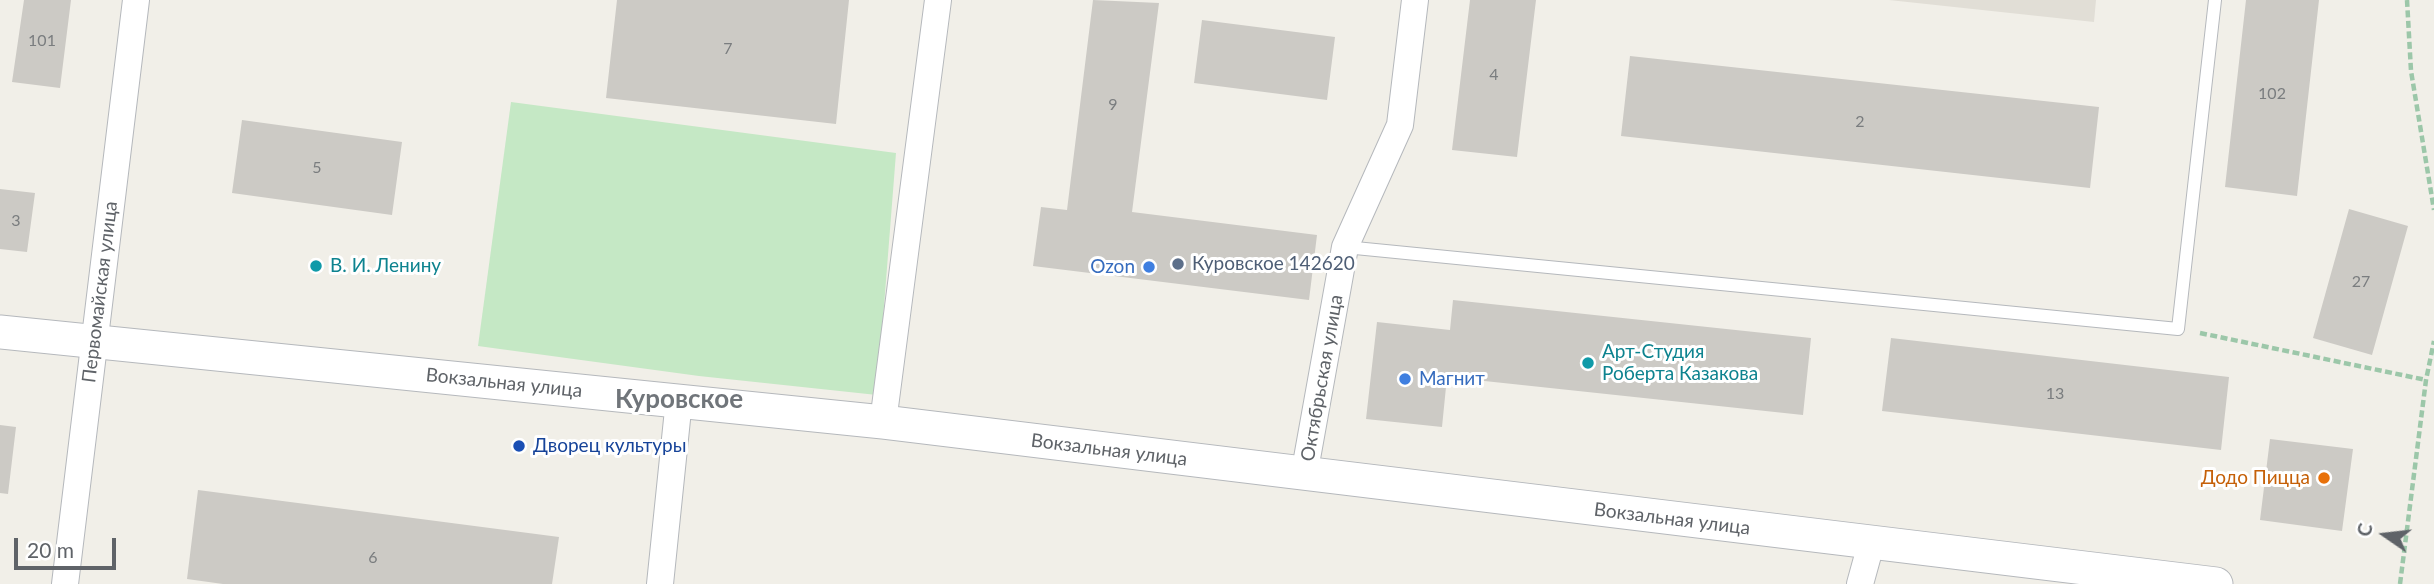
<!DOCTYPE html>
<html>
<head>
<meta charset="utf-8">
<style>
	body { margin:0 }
	#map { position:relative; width:2434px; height:584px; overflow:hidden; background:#f1efe8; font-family:Lato,sans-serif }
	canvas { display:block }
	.north { position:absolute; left:2350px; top:500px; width:70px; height:70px; -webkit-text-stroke:5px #fff; paint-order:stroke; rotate:284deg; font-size:19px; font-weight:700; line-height:28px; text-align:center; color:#5f6368 }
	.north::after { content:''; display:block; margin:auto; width:24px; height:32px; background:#5f6368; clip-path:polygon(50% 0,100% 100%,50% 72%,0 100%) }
	.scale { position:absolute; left:14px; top:538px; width:102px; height:32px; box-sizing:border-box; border:4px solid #5f6368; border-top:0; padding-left:9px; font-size:21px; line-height:24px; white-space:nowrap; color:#5f6368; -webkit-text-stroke:5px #fff; paint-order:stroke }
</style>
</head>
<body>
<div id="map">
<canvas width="2434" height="584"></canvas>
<div class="north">С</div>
<div class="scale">20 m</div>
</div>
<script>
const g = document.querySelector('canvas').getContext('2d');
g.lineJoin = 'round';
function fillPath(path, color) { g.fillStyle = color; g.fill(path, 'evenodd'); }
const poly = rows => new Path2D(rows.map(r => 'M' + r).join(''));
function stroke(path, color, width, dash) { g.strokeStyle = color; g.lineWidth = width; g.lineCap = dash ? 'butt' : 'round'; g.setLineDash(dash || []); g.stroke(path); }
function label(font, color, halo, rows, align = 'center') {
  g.font = font + ' Lato,sans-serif'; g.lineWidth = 6; g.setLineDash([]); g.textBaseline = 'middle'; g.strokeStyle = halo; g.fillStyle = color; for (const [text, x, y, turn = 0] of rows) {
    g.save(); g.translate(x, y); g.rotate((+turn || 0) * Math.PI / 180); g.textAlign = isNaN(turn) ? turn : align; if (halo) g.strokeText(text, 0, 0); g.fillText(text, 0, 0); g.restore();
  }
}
fillPath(poly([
	[1889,0,2096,0,2094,22]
]), '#e1ded6');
fillPath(poly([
	[511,102,896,153,877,395,699,376,478,346]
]), '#c5e8c5');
fillPath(poly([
	[24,0,71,0,60,88,12,82],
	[617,0,849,0,836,124,606,98],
	[1093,0,1159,3,1132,212,1317,235,1309,300,1033,266,1041,207,1067,210],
	[1470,0,1536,0,1517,157,1452,150],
	[2246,0,2319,0,2297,196,2225,187],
	[1202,20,1335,37,1327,100,1194,83],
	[1630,56,2099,107,2090,188,1621,136],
	[242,120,402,142,392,215,232,193],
	[0,189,35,193,27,252,0,249],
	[2349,209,2408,226,2372,355,2313,338],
	[1453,300,1811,338,1803,415,1447,377,1442,427,1366,419,1377,322,1450,330],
	[1891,338,2229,377,2221,450,1882,411],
	[0,425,16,427,8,494,0,493],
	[2270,439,2353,449,2342,531,2260,520],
	[198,490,559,537,552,584,223,584,187,579]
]), '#cccac5');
const service = poly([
	[1345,247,2178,329,2215,0]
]);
const minor = poly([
	[883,422,938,0],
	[1304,475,1345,247,1400,125,1415,0],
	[65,584,136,0],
	[660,584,679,400],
	[1860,584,1871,544]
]);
const tertiary = poly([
	[0,332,883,422,2216,584]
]);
stroke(service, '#b5b8bc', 14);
stroke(minor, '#b5b8bc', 28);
stroke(tertiary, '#b5b8bc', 35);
stroke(poly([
	[2407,0,2411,71,2434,210],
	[2200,333,2426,380],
	[2400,584,2426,380,2434,341]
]), '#9cc7a9', 4.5, [7, 3.5]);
stroke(service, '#fff', 12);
stroke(minor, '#fff', 26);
stroke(tertiary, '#fff', 33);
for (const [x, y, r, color] of [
	[1178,264,7,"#5c6f8a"],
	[316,266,7,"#0f9aa8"],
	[1149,267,7,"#3f7fe0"],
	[1588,363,7,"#0f9aa8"],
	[1405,379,7,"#3f7fe0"],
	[519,446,7,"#1a4fb4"],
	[2324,478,7,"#e8710a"]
]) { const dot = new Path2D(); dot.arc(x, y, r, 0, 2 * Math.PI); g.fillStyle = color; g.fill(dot); stroke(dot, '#fff', 2.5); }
label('16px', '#7a7d7f', null, [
	["101",42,41],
	["7",728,49],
	["4",1494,75],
	["102",2272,94],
	["9",1113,105],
	["2",1860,122],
	["5",317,168],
	["3",16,221],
	["27",2361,282],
	["13",2055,394],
	["6",373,558]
]);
label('19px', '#4e5e75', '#fff', [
	["Куровское 142620",1192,264]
], 'left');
label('19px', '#0d838f', '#fff', [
	["В. И. Ленину",330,266],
	["Арт-Студия",1602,352],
	["Роберта Казакова",1602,374]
], 'left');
label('19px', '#366cbe', '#fff', [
	["Ozon",1135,267],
	["Магнит",1419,379,"left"]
], 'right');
label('19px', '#5f6368', '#fff', [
	["Первомайская улица",100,292,-83],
	["Октябрьская улица",1322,378,-80],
	["Вокзальная улица",504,383,6],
	["Вокзальная улица",1109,450,7],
	["Вокзальная улица",1672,519,7]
]);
label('19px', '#164399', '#fff', [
	["Дворец культуры",533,446]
], 'left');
label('19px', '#c56008', '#fff', [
	["Додо Пицца",2310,478]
], 'right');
label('bold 26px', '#70757a', '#fff', [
	["Куровское",679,400]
]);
</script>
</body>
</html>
